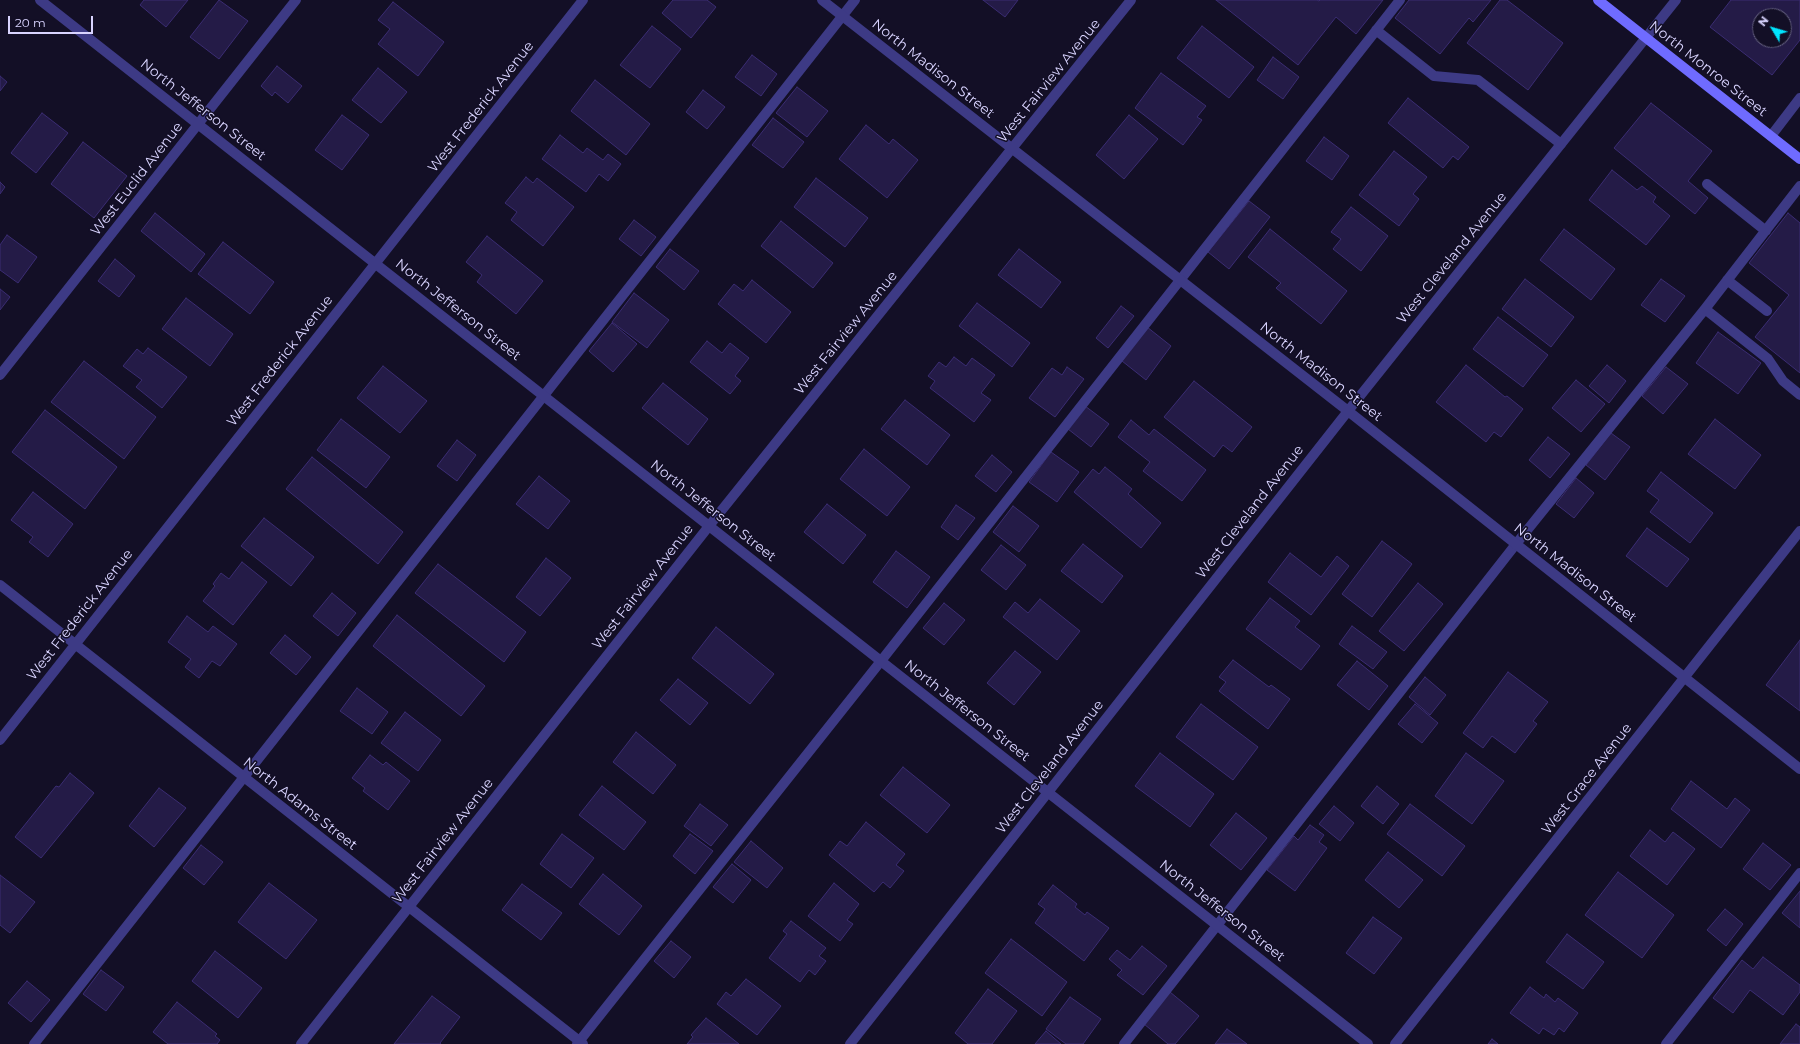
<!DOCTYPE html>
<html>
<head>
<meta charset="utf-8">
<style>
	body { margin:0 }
	#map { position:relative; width:1800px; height:1044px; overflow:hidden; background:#130f26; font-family:Montserrat,sans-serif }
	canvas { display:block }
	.north { position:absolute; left:1752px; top:8px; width:40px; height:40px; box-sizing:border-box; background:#130f26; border:1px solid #625e7d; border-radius:50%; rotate:308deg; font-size:11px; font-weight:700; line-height:16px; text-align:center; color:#d9d4ff }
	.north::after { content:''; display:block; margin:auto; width:14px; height:18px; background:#00e5ff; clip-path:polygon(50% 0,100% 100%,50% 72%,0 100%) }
	.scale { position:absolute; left:8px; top:16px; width:85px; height:18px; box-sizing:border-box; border:2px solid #d9d4ff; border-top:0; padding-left:5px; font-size:12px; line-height:14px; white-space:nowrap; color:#d9d4ff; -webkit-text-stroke:3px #130f26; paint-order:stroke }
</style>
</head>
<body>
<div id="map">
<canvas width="1800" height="1044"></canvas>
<div class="north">N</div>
<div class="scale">20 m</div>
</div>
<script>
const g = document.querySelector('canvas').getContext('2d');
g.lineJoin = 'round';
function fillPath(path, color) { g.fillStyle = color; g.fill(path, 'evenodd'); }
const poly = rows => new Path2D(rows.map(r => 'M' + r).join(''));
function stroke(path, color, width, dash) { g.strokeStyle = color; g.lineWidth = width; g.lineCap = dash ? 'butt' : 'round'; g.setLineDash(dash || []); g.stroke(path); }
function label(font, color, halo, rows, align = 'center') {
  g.font = font + ' Montserrat,sans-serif'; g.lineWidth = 3; g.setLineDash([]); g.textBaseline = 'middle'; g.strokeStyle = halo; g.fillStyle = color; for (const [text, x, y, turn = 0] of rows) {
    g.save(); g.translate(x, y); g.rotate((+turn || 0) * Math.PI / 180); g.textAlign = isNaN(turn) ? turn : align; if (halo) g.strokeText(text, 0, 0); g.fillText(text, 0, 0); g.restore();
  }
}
const building = poly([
	[144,0,188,0,166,27,140,5,144,0],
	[219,0,248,21,219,59,190,37,219,0],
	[673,0,707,0,716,7,691,38,662,13,673,0],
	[983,0,1018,0,1005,17,983,0],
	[1216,0,1317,0,1319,1,1320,0,1383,0,1356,34,1336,17,1298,65,1216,0],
	[1409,0,1491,0,1473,22,1469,18,1440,54,1395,18,1409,0],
	[1500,0,1507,0,1563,43,1528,90,1467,43,1500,0],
	[1731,0,1800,0,1800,40,1772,75,1710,27,1731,0],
	[1760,16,1784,16,1784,40,1760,40,1760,16],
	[393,2,444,42,418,76,378,44,390,29,378,20,393,2],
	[652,26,681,49,650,88,620,65,652,26],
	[1202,26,1254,67,1229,98,1177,58,1202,26],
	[752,55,777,74,761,96,735,77,752,55],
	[1273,57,1299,77,1283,99,1257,80,1273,57],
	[277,66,302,86,288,103,275,92,272,96,261,86,277,66],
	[378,68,407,92,381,123,352,100,378,68],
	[1161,73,1206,106,1197,117,1202,120,1183,145,1135,108,1161,73],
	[0,76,7,82,0,91,0,76],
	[595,80,650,124,626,155,571,111,595,80],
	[797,87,828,111,807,137,776,113,797,87],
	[703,90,725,107,707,129,686,112,703,90],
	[1408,98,1469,147,1458,160,1453,156,1443,168,1388,123,1408,98],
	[1651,103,1712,151,1688,181,1708,198,1695,214,1614,148,1651,103],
	[42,113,68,133,36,173,11,153,42,113],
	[342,115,369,135,342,170,315,150,342,115],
	[1129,115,1158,139,1124,179,1096,155,1129,115],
	[773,118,804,142,783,168,752,145,773,118],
	[866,125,889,144,893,139,918,160,887,198,839,159,866,125],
	[560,135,583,153,587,148,603,160,608,154,621,164,608,181,599,174,586,192,542,159,560,135],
	[1324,137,1349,156,1332,180,1306,161,1324,137],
	[83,142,127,176,94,218,51,184,83,142],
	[1394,151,1427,177,1413,194,1419,199,1399,226,1359,195,1394,151],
	[1612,170,1637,190,1642,186,1656,197,1653,202,1670,216,1646,245,1589,200,1612,170],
	[526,177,533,183,537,178,574,207,543,246,511,220,517,212,505,203,526,177],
	[816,178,868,218,845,247,794,207,816,178],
	[0,182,5,187,0,194,0,182],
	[1249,201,1270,217,1229,269,1208,252,1249,201],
	[1351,207,1388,236,1361,271,1333,249,1341,239,1331,232,1351,207],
	[155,213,205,254,191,272,141,231,155,213],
	[1788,213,1800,223,1800,373,1755,337,1789,295,1749,263,1788,213],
	[634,220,656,237,641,256,619,239,634,220],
	[781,221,833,263,813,288,761,246,781,221],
	[1270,229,1347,291,1321,324,1276,288,1281,283,1248,257,1270,229],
	[1564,229,1615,269,1591,300,1540,260,1564,229],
	[7,235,37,257,18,283,0,270,0,245,7,235],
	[487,236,543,281,516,314,477,282,482,275,466,262,487,236],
	[223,242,274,282,250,314,198,274,223,242],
	[670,249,699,271,684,290,656,267,670,249],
	[1019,249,1061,282,1041,308,998,275,1019,249],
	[115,259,135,276,119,297,98,281,115,259],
	[1525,279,1574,317,1551,347,1502,309,1525,279],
	[1661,279,1685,296,1665,322,1641,305,1661,279],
	[752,280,791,312,766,343,718,304,734,284,743,291,752,280],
	[0,289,10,297,0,310,0,289],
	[634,293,669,320,647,348,612,322,634,293],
	[186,298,233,334,210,366,162,329,186,298],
	[977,303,1030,343,1012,367,959,326,977,303],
	[1121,306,1134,316,1108,348,1096,338,1121,306],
	[1498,317,1548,355,1523,387,1473,349,1498,317],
	[612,323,637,344,613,372,589,351,612,323],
	[1147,327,1171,346,1146,380,1122,361,1147,327],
	[1718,332,1761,363,1738,394,1696,363,1718,332],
	[707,341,722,353,730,343,749,358,735,376,741,381,730,394,690,362,707,341],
	[148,348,187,377,162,408,136,387,142,380,123,366,137,349,143,354,148,348],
	[954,357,966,366,972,358,995,375,981,393,991,400,974,422,930,388,935,381,928,376,939,362,946,367,954,357],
	[84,361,156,417,124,459,51,402,84,361],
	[1466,365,1505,397,1507,396,1523,409,1501,437,1494,432,1486,442,1436,402,1466,365],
	[1607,365,1626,381,1609,403,1589,386,1607,365],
	[383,366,427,401,400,433,357,398,383,366],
	[1067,367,1084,379,1055,417,1029,398,1052,368,1062,375,1067,367],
	[1666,367,1688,384,1663,414,1642,396,1666,367],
	[1576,380,1605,404,1581,432,1552,408,1576,380],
	[1194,381,1252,427,1232,452,1223,445,1214,457,1164,417,1194,381],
	[663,383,708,419,688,445,642,408,663,383],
	[905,400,950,435,927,465,881,429,905,400],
	[1085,406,1109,424,1091,447,1068,429,1085,406],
	[45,410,117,467,85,509,12,452,45,410],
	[341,419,390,457,366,488,317,450,341,419],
	[1715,419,1761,455,1735,489,1688,454,1715,419],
	[1131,420,1149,435,1154,429,1206,470,1182,501,1143,471,1150,462,1118,437,1131,420],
	[1611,433,1630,447,1605,480,1586,465,1611,433],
	[1548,437,1570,454,1550,478,1529,460,1548,437],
	[457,440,476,455,457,481,437,466,457,440],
	[864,449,910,487,887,516,840,479,864,449],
	[1051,452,1079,472,1057,502,1029,482,1051,452],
	[992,455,1012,472,996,492,975,476,992,455],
	[312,457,403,532,378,564,286,489,312,457],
	[1105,467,1132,489,1128,494,1161,523,1141,548,1074,492,1093,469,1099,474,1105,467],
	[1661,472,1713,513,1690,543,1650,512,1659,500,1647,491,1661,472],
	[539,476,570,501,548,529,516,504,539,476],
	[1576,478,1594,493,1574,518,1556,504,1576,478],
	[33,492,73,524,48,557,29,542,33,537,11,520,33,492],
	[827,504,866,535,843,564,804,532,827,504],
	[956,505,975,518,958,540,941,527,956,505],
	[1013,506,1039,526,1019,552,993,532,1013,506],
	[264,518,314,557,291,586,241,546,264,518],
	[1647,528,1689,559,1667,587,1626,556,1647,528],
	[1382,541,1412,564,1372,617,1342,594,1382,541],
	[1083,544,1123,576,1102,603,1061,571,1083,544],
	[1001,545,1026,565,1006,590,981,570,1001,545],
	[896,551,930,577,907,608,873,582,896,551],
	[1290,553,1321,577,1337,556,1349,566,1311,615,1268,582,1290,553],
	[546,558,571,578,540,616,516,597,546,558],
	[242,562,267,582,233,625,203,601,215,586,213,584,221,573,229,579,242,562],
	[438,564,526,632,504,662,415,593,438,564],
	[1418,583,1443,604,1404,651,1379,631,1418,583],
	[332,593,356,613,338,636,313,616,332,593],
	[1270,598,1300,621,1295,627,1320,646,1301,670,1246,629,1270,598],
	[1040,599,1080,631,1057,660,1003,617,1015,602,1028,613,1040,599],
	[944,603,965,620,944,645,923,628,944,603],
	[397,615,485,686,461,716,373,646,397,615],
	[187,616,208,632,213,626,237,644,220,666,212,661,199,678,185,667,191,659,168,642,187,616],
	[1352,626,1387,652,1373,669,1339,644,1352,626],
	[716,627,774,674,750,704,692,658,716,627],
	[285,635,311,657,296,675,270,653,285,635],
	[1800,640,1800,711,1766,685,1800,640],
	[1015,651,1041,672,1014,705,987,683,1015,651],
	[1233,660,1269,687,1271,685,1290,699,1268,729,1219,691,1226,682,1219,677,1233,660],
	[1357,661,1388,686,1369,710,1337,685,1357,661],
	[1508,672,1548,702,1533,721,1537,724,1515,753,1492,736,1483,748,1463,733,1508,672],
	[1425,677,1446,695,1430,715,1409,697,1425,677],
	[678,679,708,703,690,725,660,700,678,679],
	[357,688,388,712,372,734,340,711,357,688],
	[1201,704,1258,747,1233,780,1176,737,1201,704],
	[1415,704,1438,723,1422,743,1398,724,1415,704],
	[405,712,441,740,418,771,381,743,405,712],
	[636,732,676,765,653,794,613,762,636,732],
	[1160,753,1214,794,1190,827,1135,786,1160,753],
	[1466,753,1504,781,1472,824,1435,796,1466,753],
	[370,755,383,765,386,762,410,781,388,810,363,791,365,788,352,778,370,755],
	[903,767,950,805,927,833,880,795,903,767],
	[70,773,94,793,41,858,15,837,56,786,59,787,70,773],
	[1691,781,1727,809,1735,798,1750,810,1721,848,1671,809,1691,781],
	[602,786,646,822,624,850,579,815,602,786],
	[1377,786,1399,804,1383,824,1361,806,1377,786],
	[159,788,186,808,154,847,129,826,159,788],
	[700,804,728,825,711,846,684,826,700,804],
	[1410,804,1465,846,1442,876,1387,834,1410,804],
	[1334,806,1354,823,1340,841,1319,824,1334,806],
	[1236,813,1267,838,1241,870,1210,845,1236,813],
	[866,822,905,854,896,865,904,871,890,888,883,882,874,892,829,855,840,841,847,846,866,822],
	[1310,825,1324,835,1319,842,1327,848,1295,891,1267,870,1294,836,1298,840,1310,825],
	[1650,830,1665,842,1673,832,1695,849,1667,885,1630,856,1650,830],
	[562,834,594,858,571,888,540,864,562,834],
	[690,834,713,851,695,874,673,856,690,834],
	[751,841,783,868,767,888,734,862,751,841],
	[1763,843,1791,865,1770,890,1743,869,1763,843],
	[201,845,223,862,204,885,183,868,201,845],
	[1388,852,1423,880,1399,908,1365,880,1388,852],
	[732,864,751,880,733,903,713,887,732,864],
	[1618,872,1674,915,1642,958,1585,915,1618,872],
	[603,874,642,906,619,935,579,904,603,874],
	[0,875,35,902,10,933,0,925,0,875],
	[269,883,317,920,286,959,238,922,269,883],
	[834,883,859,904,847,920,853,924,840,941,808,916,834,883],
	[522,884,562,913,541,940,502,910,522,884],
	[1053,885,1077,904,1075,907,1085,915,1087,912,1109,928,1084,961,1035,923,1045,909,1038,904,1053,885],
	[1800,891,1800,928,1782,913,1800,891],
	[1725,909,1743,924,1726,946,1707,930,1725,909],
	[1373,917,1402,938,1374,974,1346,953,1373,917],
	[791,921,826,948,819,956,826,961,815,975,809,970,800,982,769,958,787,934,783,931,791,921],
	[1567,934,1604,962,1583,989,1546,962,1567,934],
	[1011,939,1067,982,1042,1016,985,973,1011,939],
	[671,941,691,957,674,978,654,961,671,941],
	[1142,946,1167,966,1143,995,1117,975,1122,970,1109,959,1117,950,1130,960,1142,946],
	[215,951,262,988,238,1018,192,981,215,951],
	[1763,957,1800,985,1800,992,1783,1015,1750,990,1733,1013,1713,998,1742,960,1753,969,1763,957],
	[101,970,124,987,106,1011,83,994,101,970],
	[746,979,781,1006,757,1035,717,1004,726,992,731,996,746,979],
	[27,981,50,1000,31,1022,8,1003,27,981],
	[1530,987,1544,998,1546,994,1555,1002,1558,998,1578,1013,1564,1032,1559,1028,1554,1035,1543,1028,1539,1034,1510,1013,1530,987],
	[988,989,1017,1011,992,1044,968,1044,955,1033,988,989],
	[1170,992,1199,1016,1175,1044,1168,1044,1144,1024,1170,992],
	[432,996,460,1017,440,1043,441,1044,394,1044,432,996],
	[1070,997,1101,1019,1083,1044,1066,1044,1046,1029,1070,997],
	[177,1002,217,1034,215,1036,220,1040,217,1044,168,1044,153,1032,177,1002],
	[706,1018,739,1044,687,1044,693,1037,691,1035,706,1018],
	[1796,1024,1800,1027,1800,1044,1780,1044,1796,1024],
	[1227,1029,1247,1044,1215,1044,1227,1029],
	[1046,1031,1061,1044,1035,1044,1046,1031],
	[1492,1039,1498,1044,1488,1044,1492,1039]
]);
fillPath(building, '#241b47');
stroke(building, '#3b2d73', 1);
stroke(poly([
	[1376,30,1434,76,1478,80,1561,144],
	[1771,136,1800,98],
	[1707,184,1766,231],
	[1727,280,1767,311],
	[1705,309,1768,359,1783,381,1800,395],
	[34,1044,855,0],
	[577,1044,881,661,1400,0],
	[1124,1044,1516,544,1705,309,1800,186],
	[1666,1044,1800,873]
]), '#3d3a85', 10);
stroke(poly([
	[40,0,1368,1044],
	[822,0,1348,411,1800,769],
	[0,375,296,0],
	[0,585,583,1044],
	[0,740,583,0],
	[301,1044,709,526,1131,0],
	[850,1044,1348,411,1676,0],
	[1395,1044,1800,531]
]), '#3d3a85', 10);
stroke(poly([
	[1598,0,1800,159]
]), '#6f6bff', 10);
label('14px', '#d9d4ff', '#130f26', [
	["North Madison Street",933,69,38],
	["North Monroe Street",1708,69,38],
	["West Fairview Avenue",1049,81,-51],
	["West Frederick Avenue",481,107,-52],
	["North Jefferson Street",203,110,38],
	["West Euclid Avenue",137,179,-52],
	["West Cleveland Avenue",1452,258,-51],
	["North Jefferson Street",458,310,38],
	["West Fairview Avenue",846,333,-51],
	["West Frederick Avenue",280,361,-52],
	["North Madison Street",1321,372,38],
	["North Jefferson Street",713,511,38],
	["West Cleveland Avenue",1250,512,-52],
	["North Madison Street",1575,573,38],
	["West Fairview Avenue",643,587,-52],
	["West Frederick Avenue",80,615,-52],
	["North Jefferson Street",967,711,38],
	["West Cleveland Avenue",1050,767,-52],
	["West Grace Avenue",1587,779,-52],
	["North Adams Street",300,804,38],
	["West Fairview Avenue",443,841,-52],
	["North Jefferson Street",1222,911,38]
]);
</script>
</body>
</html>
